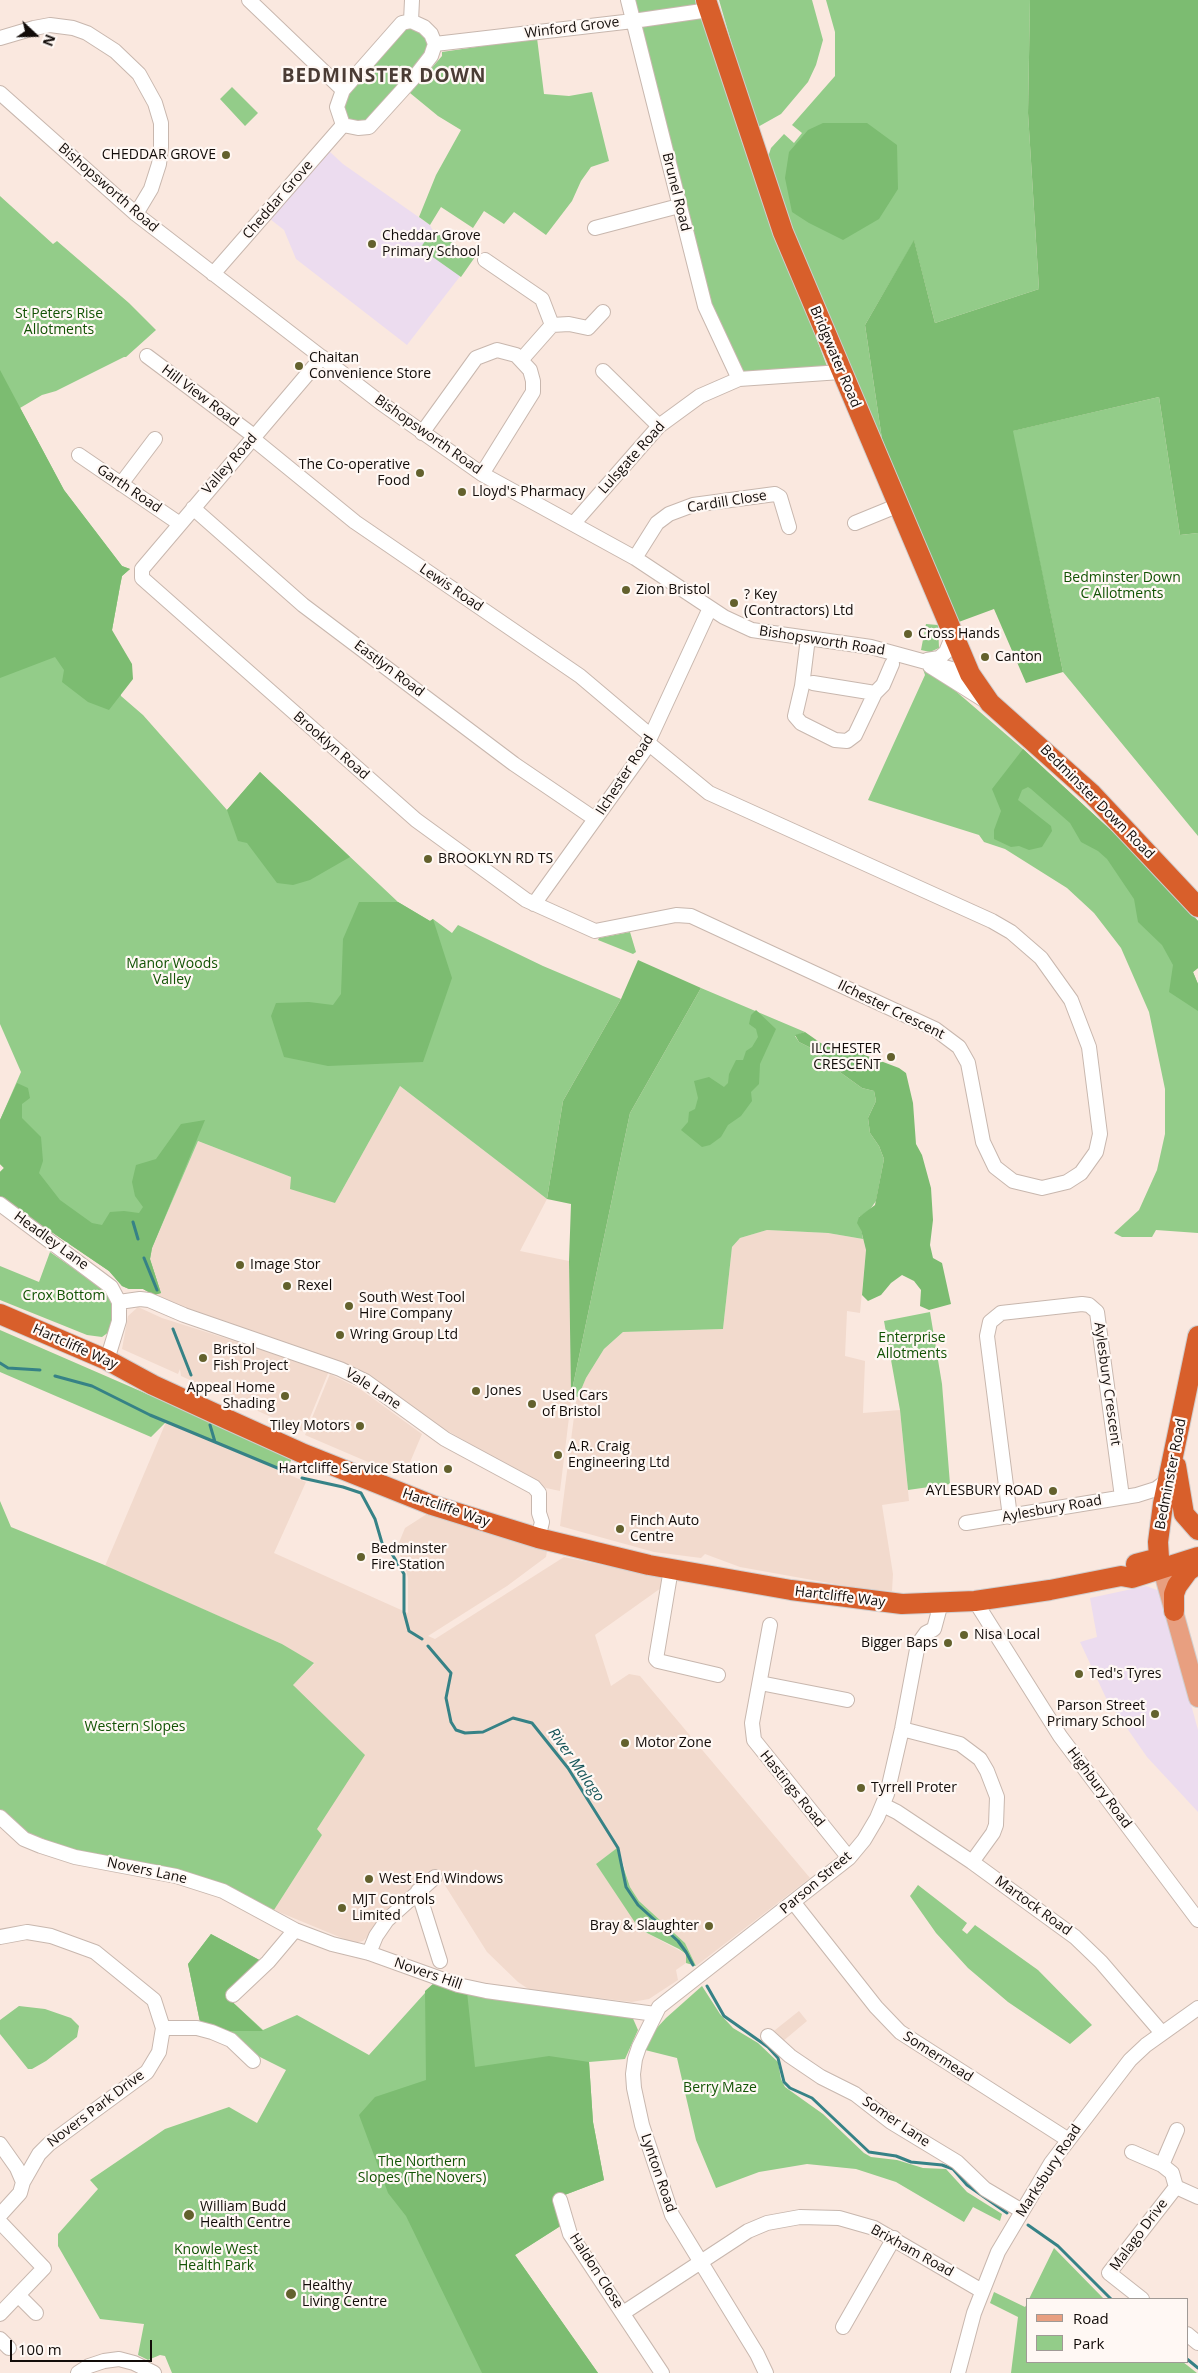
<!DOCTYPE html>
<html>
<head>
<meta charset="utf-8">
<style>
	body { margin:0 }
	#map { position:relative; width:1198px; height:2373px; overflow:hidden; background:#fae8df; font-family:"Open Sans",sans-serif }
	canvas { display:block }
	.legend { position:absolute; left:1026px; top:2298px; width:162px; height:65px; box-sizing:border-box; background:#fff8f4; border:1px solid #a09a96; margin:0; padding:6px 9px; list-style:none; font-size:15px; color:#120c09 }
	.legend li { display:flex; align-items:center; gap:10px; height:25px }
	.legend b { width:25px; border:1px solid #a09a96 }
	.north { position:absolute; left:10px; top:10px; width:50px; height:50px; -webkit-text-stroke:4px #fff8f4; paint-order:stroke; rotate:111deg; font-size:14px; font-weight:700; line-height:20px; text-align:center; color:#120c09 }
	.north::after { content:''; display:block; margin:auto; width:18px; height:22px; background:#120c09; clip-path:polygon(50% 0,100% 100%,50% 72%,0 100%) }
	.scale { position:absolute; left:10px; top:2340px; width:142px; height:22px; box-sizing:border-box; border:2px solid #120c09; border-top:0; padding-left:6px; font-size:15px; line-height:18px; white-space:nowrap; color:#120c09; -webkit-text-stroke:4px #fff8f4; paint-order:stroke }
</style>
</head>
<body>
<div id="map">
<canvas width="1198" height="2373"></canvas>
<ul class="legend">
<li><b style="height:6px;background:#e89f80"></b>Road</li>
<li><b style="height:14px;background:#93cc89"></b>Park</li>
</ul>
<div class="north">N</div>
<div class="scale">100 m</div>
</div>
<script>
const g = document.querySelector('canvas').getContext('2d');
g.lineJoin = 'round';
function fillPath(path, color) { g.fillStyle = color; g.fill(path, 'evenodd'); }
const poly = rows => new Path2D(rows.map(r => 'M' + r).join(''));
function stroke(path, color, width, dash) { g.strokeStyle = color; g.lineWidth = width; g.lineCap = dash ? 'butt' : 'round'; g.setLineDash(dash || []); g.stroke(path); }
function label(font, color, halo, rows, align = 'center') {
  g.font = font + ' "Open Sans",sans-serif'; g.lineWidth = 4.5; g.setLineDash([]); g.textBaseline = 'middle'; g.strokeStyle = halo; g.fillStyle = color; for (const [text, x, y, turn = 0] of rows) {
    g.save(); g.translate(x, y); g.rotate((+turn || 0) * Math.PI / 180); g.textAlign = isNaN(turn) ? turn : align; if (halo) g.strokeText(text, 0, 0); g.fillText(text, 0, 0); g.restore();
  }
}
fillPath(poly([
	[400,1086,547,1199,520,1251,569,1261,571,1401,560,1491,546,1488,429,1420,362,1373,202,1316,154,1295,161,1292,150,1259,152,1248,198,1141,291,1177,335,1203],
	[767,1230,828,1233,863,1239,866,1250,860,1313,847,1311,845,1356,865,1361,863,1413,900,1410,909,1501,882,1505,893,1574,892,1591,868,1590,740,1567,705,1554,701,1558,654,1552,560,1526,576,1401,586,1378,604,1349,623,1332,723,1329,732,1247,740,1238],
	[138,1307,162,1318,329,1371,304,1432,181,1376,180,1369,178,1374,122,1349,128,1316],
	[330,1374,360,1389,422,1434,405,1474,389,1471,305,1435],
	[166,1422,306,1482,274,1553,408,1613,408,1578,404,1561,396,1550,405,1528,433,1510,547,1551,546,1557,507,1586,428,1636,435,1639,564,1557,664,1578,661,1588,595,1635,611,1686,629,1674,640,1676,810,1878,696,1966,685,1943,639,1901,630,1887,620,1853,617,1848,596,1864,641,1930,686,1954,686,1963,676,1970,678,1980,649,1999,632,2002,530,1990,518,1982,487,1952,436,1871,363,1941,354,1943,274,1910,322,1835,316,1830,293,1684,314,1664,282,1644,105,1566],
	[799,2011,807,2021,782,2042,770,2034]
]), '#f2dacd');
fillPath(poly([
	[329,151,343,164,430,225,433,231,475,257,407,345,296,259,284,230,270,219],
	[1146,1586,1160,1591,1198,1730,1198,1812,1147,1757,1106,1698,1080,1642,1097,1637,1090,1598]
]), '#ecdcef');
fillPath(poly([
	[632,0,699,0,700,5,638,16],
	[719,0,812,0,823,40,816,65,808,82,781,114,756,128],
	[826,0,1030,0,1028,113,1039,289,935,323,914,241,865,325,882,439,792,237,768,157,771,148,784,134,794,143,802,133,792,125,835,76,835,32],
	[703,16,742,142,828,369,744,374,714,320,646,54,647,46,642,33,641,24],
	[413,27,427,36,429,54,365,124,345,120,343,96,400,30],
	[537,38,544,94,569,96,592,92,609,161,591,167,581,181,572,201,546,235,514,212,504,224,484,211,473,228,441,207,430,225,419,217,436,175,461,130,438,116,410,93,442,56,442,52],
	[232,87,258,113,245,126,220,99],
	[0,196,53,244,57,241,129,303,156,330,126,357,124,357,56,391,42,395,20,408,64,490,122,566,130,569,122,576,120,586,112,630,121,696,143,715,227,810,260,772,398,902,430,921,433,919,452,933,458,925,543,966,621,999,563,1101,547,1199,400,1086,335,1203,290,1189,291,1177,198,1141,152,1248,150,1259,161,1293,154,1295,143,1289,129,1289,122,1286,109,1271,0,1197,0,1172,4,1168,0,1164,0,1120,21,1072,0,1024],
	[433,231,475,257,461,277,420,248],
	[1159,397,1180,535,1198,533,1198,836,1063,672,1012,431],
	[926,624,938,625,939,648,930,652,921,650],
	[923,669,937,675,1023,749,1130,848,1198,921,1198,968,1193,972,1198,984,1198,1233,1156,1230,1152,1237,1122,1237,1114,1233,1139,1210,1157,1170,1165,1134,1165,1089,1149,1012,1121,948,1094,913,1067,888,1005,849,984,842,979,835,868,800,925,675],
	[630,932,636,952,633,954,598,940,599,938],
	[701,988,805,1032,795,1036,799,1042,815,1050,823,1059,822,1067,837,1070,862,1088,874,1091,876,1101,868,1118,870,1133,879,1146,884,1159,876,1201,869,1211,859,1217,863,1239,828,1233,767,1230,740,1238,732,1247,723,1329,623,1332,604,1349,586,1378,578,1397,571,1395,630,1113],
	[50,1252,106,1291,113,1304,113,1329,102,1337,87,1335,0,1300,0,1266,39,1282],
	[930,1312,942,1384,950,1484,908,1490,900,1410,884,1321],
	[0,1330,292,1457,287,1472,166,1422,151,1437,0,1372],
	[0,1501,11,1527,102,1564,282,1644,314,1663,293,1685,365,1755,317,1829,322,1835,274,1910,224,1888,75,1855,26,1835,0,1812],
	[617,1848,630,1887,639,1901,685,1943,696,1966,686,1963,686,1954,679,1949,641,1930,636,1924,596,1864],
	[918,1885,967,1923,962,1930,967,1934,975,1925,1038,1970,1092,2025,1070,2044,1008,2002,968,1968,936,1933,910,1896],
	[211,1934,263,1962,226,1996,263,2030,297,2015,369,2055,434,1983,631,2014,638,2030,625,2059,589,2062,593,2122,604,2180,554,2199,562,2225,515,2255,598,2373,172,2373,165,2356,160,2355,148,2360,138,2355,144,2324,100,2319,58,2246,58,2234,98,2189,90,2180,165,2129,229,2107,257,2123,286,2070,258,2056,229,2031,200,2022,188,1964],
	[702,1986,720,2014,733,2028,758,2043,778,2062,781,2079,785,2087,823,2114,864,2153,871,2157,897,2160,923,2168,946,2169,967,2192,1002,2214,1000,2221,973,2207,964,2222,896,2182,856,2169,807,2164,759,2172,716,2188,696,2140,677,2058,645,2050,654,2031,666,2018],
	[19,2006,45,2009,71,2018,79,2026,77,2037,46,2061,32,2069,28,2069,0,2034,0,2020],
	[1054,2248,1104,2299,1029,2299],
	[994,2292,1025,2307,1027,2304,1027,2362,1183,2362,1197,2373,1011,2373,1018,2317,990,2303]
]), '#93cc89');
fillPath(poly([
	[1030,0,1198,0,1198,533,1180,535,1159,397,1013,431,1063,672,1026,683,994,609,956,623,882,439,865,325,914,240,935,323,1039,289,1028,113],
	[823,123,867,123,897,145,898,189,879,219,843,240,809,223,792,212,785,178,789,152,808,130],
	[0,370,64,490,122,566,130,569,122,576,120,586,112,630,132,664,133,679,109,710,88,702,62,682,64,670,55,657,0,678],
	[1023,749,1130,848,1198,921,1198,968,1193,972,1198,984,1198,1011,1169,992,1173,965,1162,945,1138,922,1134,899,1107,859,1098,851,1081,842,1070,823,1031,789,1028,787,1022,790,1018,800,1051,826,1052,831,1042,847,1029,850,1019,846,1011,847,994,839,994,830,1001,811,992,789],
	[260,772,350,857,310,880,293,885,277,883,247,843,238,841,227,810],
	[359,902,398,902,430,921,433,919,452,978,423,1062,328,1066,284,1057,271,1016,276,1003,309,1002,333,1005,341,994,343,939],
	[638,960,701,988,630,1113,571,1395,569,1261,571,1204,547,1199,563,1101,621,999],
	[756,1010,776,1029,760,1064,759,1084,751,1092,752,1101,741,1116,728,1125,721,1137,710,1145,702,1147,681,1130,688,1122,689,1112,695,1109,698,1098,694,1081,709,1077,724,1087,728,1083,729,1074,736,1060,743,1060,746,1051,752,1047,758,1037,756,1029,749,1024,751,1015],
	[805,1032,825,1046,849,1049,899,1068,906,1073,913,1103,916,1144,922,1155,931,1188,933,1220,930,1245,933,1258,942,1263,951,1304,929,1310,920,1306,921,1290,914,1281,902,1275,891,1283,881,1295,868,1301,862,1295,866,1250,861,1230,857,1223,859,1217,875,1205,884,1159,879,1146,870,1133,868,1118,876,1101,874,1091,862,1088,837,1070,830,1072,822,1067,823,1058,815,1050,799,1042,795,1035],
	[17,1083,28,1088,30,1098,22,1104,22,1118,41,1137,43,1161,39,1173,60,1200,92,1223,102,1225,110,1212,124,1211,139,1213,143,1207,135,1196,132,1182,136,1165,156,1159,181,1124,205,1120,152,1248,150,1259,161,1293,154,1295,143,1289,129,1289,122,1286,109,1271,0,1197,0,1172,4,1168,0,1164,0,1120],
	[211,1934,263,1962,226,1996,263,2031,229,2031,200,2022,188,1964],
	[434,1983,467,1992,475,2067,549,2056,589,2062,593,2122,604,2180,554,2199,562,2225,515,2255,598,2373,482,2373,406,2216,388,2193,359,2115,375,2097,426,2080,425,1991]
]), '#7cbc71');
stroke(poly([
	[133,1222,138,1239],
	[144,1258,157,1290],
	[173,1329,191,1375],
	[0,1363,8,1368,40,1370],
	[55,1376,92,1386,150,1415,215,1442],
	[210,1425,215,1442,287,1472],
	[302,1478,343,1487,361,1493,375,1519,382,1543,392,1554,404,1574,404,1612,409,1631,422,1639],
	[428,1646,451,1673,446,1698,451,1722,456,1730,465,1733,483,1732,513,1718,532,1723,568,1768,618,1848,626,1887,638,1905,678,1941,686,1952,693,1965],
	[707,1986,724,2016,768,2047,778,2058,784,2082,790,2088,812,2098,869,2152,896,2156,911,2162,942,2165,953,2169,967,2185,1007,2213],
	[1028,2225,1058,2246,1111,2299],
	[1187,2359,1198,2368]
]), '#368286', 3);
const minor = poly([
	[249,0,343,90],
	[628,0,705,306,739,379],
	[411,21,412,0],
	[0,38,34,28,50,25,73,28,87,33,115,51,139,74,155,103,161,123,161,147,159,164,151,189,136,214],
	[435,44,633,21,709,10],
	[0,93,136,214,381,403,482,474,635,558,724,617,752,630,871,647,970,674],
	[595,228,679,206],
	[485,260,542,299,552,325,522,359],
	[213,274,343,125,337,107,343,90,402,23,411,21,424,27,431,34,435,44,431,56,417,74,369,127,358,128,343,125],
	[552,325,569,324,588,328,603,312],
	[147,356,254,436],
	[322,357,142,569,142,578,416,820,526,900,595,931,676,915,691,916,935,1029,959,1047,968,1063,983,1142,995,1167,1013,1181,1042,1188,1067,1182,1081,1173,1096,1152,1100,1134,1089,1047,1071,1000,1041,958,1011,932,992,921,709,793,648,743],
	[603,371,659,426],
	[422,433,476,358,497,350,516,355,530,370,533,381,533,392,482,474],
	[252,438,355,522,580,676,651,736],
	[79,455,180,524],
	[121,484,155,439],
	[193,508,303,605,514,764,595,819],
	[574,523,659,426,700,396,739,379,841,372],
	[855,523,899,505],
	[635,558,657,523,669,514,693,505,775,494,780,497,789,527],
	[808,638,802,686,795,716,801,723,835,740,847,741,855,735,875,693,883,685,892,664],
	[927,660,939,658,946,652,953,635],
	[930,666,984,700],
	[813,683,875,693],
	[534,904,644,751,710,608],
	[0,1204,111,1287,119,1302,119,1321,107,1360],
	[119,1302,140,1299,149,1300,184,1315,340,1369,365,1381,445,1439,534,1487,539,1493,539,1513,542,1522,538,1538],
	[1010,1517,987,1336,990,1322,1001,1313,1082,1304,1089,1305,1097,1312,1122,1497],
	[966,1523,1137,1495,1156,1489,1168,1480],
	[671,1569,656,1659,658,1661,718,1675],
	[975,1601,1060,1736,1198,1920],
	[770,1625,752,1723,754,1740,849,1858],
	[760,1683,847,1700],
	[902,1729,960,1744,980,1759,987,1771,997,1797,996,1825,993,1833,972,1862],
	[883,1805,897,1812,972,1862,1075,1937,1101,1962,1162,2033],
	[0,1817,24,1839,41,1846,75,1857,176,1876,223,1891,295,1930,332,1944,369,1953,458,1985,486,1991,655,2014],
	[418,1891,440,1961],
	[794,1903,876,2007,900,2032,1067,2139],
	[0,1937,27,1932,51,1936,95,1952,154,2000,163,2028,159,2052,147,2072,49,2144,39,2154,23,2182],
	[369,1953,376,1936,387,1920,435,1877],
	[233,1995,268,1962,295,1930],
	[163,2028,197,2028,212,2032,231,2040,253,2061],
	[768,2036,790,2056,821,2077,855,2094,891,2122,957,2162,985,2189,1022,2211],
	[0,2144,17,2168,23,2182,20,2193,0,2215],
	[1132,2152,1162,2165],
	[1176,2187,1198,2197],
	[560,2200,570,2234,662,2373],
	[0,2222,44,2268,0,2314],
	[19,2296,36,2313],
	[1142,2299,1109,2273,1176,2187,1172,2173,1162,2165,1177,2130],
	[623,2313,748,2231,767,2223,800,2217,839,2218,874,2228,982,2291],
	[843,2327,894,2238],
	[1187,2334,1198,2343],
	[0,2339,9,2348],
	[78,2373,89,2366,104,2361,119,2359,134,2363,154,2373],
	[766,2373,757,2354,672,2215,642,2125,634,2088,633,2074,635,2059,639,2047,659,2007,849,1858,864,1840,877,1818,887,1794,902,1729,918,1644,926,1633,934,1629,941,1603],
	[958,2373,974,2313,998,2252,1051,2163,1130,2060,1146,2045,1198,2008]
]);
const major = poly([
	[1159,1558,1198,1698]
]);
const highway = poly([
	[706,0,783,232,970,674,990,703,1092,794,1198,907],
	[0,1314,107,1360,153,1385,229,1420,304,1454,432,1505,538,1538,649,1565,791,1590,902,1604,975,1601,1050,1590,1121,1576,1132,1578,1198,1557],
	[1176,1466,1184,1514,1198,1530],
	[1136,1564,1159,1558,1158,1542,1163,1504,1198,1336],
	[1174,1611,1174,1594,1177,1586,1188,1571,1198,1564]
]);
stroke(minor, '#c8b7ae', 16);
stroke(major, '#d0cece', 20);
stroke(highway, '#d0cece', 22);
stroke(minor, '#fff', 14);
stroke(major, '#e89f80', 18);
stroke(highway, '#d85f2b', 20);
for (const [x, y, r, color] of [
	[226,155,5,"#63612d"],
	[372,244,5,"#63612d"],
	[299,366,5,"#63612d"],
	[420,473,5,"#63612d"],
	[462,492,5,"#63612d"],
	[626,590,5,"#63612d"],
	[734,603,5,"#63612d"],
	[908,634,5,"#63612d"],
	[985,657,5,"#63612d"],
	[428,859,5,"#63612d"],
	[891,1057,5,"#63612d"],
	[240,1265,5,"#63612d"],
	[287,1286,5,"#63612d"],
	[349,1306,5,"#63612d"],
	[340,1335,5,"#63612d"],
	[203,1358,5,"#63612d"],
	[476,1391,5,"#63612d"],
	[285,1396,5,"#63612d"],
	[532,1404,5,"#63612d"],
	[360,1426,5,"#63612d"],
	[558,1455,5,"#63612d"],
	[448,1469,5,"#63612d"],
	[1053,1491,5,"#63612d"],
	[620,1529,5,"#63612d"],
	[361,1557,5,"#63612d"],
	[964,1635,5,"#63612d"],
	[948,1643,5,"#63612d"],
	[1079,1674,5,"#63612d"],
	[1155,1714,5,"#63612d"],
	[625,1743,5,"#63612d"],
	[861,1788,5,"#63612d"],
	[369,1879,5,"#63612d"],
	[342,1908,5,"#63612d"],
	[709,1926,5,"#63612d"],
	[189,2215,6,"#63612d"],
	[291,2294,6,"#63612d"]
]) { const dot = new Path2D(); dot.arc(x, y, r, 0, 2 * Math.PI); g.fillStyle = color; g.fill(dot); stroke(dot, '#fff8f4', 2); }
label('14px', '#120c09', '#fff8f4', [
	["Winford Grove",572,28,-7],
	["Bishopsworth Road",108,188,41],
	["Brunel Road",676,192,76],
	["Cheddar Grove",278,200,-49],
	["Bridgwater Road",835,357,67],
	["Hill View Road",200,396,37],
	["Bishopsworth Road",428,435,35],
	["Lulsgate Road",632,458,-48],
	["Valley Road",230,464,-49],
	["Garth Road",129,489,34],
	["Cardill Close",727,502,-9],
	["Lewis Road",451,588,34],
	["Bishopsworth Road",822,641,9],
	["Eastlyn Road",389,669,37],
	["Brooklyn Road",331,746,41],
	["Ilchester Road",625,775,-57],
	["Bedminster Down Road",1097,802,45],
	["Ilchester Crescent",891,1010,26],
	["Headley Lane",51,1241,36],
	["Hartcliffe Way",75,1347,24],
	["Aylesbury Crescent",1107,1384,82],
	["Vale Lane",373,1389,33],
	["Bedminster Road",1171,1474,-79],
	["Hartcliffe Way",446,1508,19],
	["Aylesbury Road",1052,1509,-10],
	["Hartcliffe Way",840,1597,7],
	["Highbury Road",1099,1788,53],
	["Hastings Road",792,1789,51],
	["Novers Lane",147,1871,12],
	["Parson Street",816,1883,-40],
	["Martock Road",1033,1906,36],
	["Novers Hill",428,1974,19],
	["Somermead",938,2057,33],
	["Novers Park Drive",96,2109,-37],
	["Somer Lane",896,2122,34],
	["Marksbury Road",1049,2171,-57],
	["Lynton Road",658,2173,71],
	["Malago Drive",1139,2235,-53],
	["Brixham Road",912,2251,29],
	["Haldon Close",596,2271,57]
]);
label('14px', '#120c09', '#fff8f4', [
	["CHEDDAR GROVE",216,155,"right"],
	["Cheddar Grove",382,236],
	["Primary School",382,252],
	["Chaitan",309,358],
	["Convenience Store",309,374],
	["The Co-operative",410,465,"right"],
	["Food",410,481,"right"],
	["Lloyd's Pharmacy",472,492],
	["Zion Bristol",636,590],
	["? Key",744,595],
	["(Contractors) Ltd",744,611],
	["Cross Hands",918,634],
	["Canton",995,657],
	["BROOKLYN RD TS",438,859],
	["ILCHESTER",881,1049,"right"],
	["CRESCENT",881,1065,"right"],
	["Image Stor",250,1265],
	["Rexel",297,1286],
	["South West Tool",359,1298],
	["Hire Company",359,1314],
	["Wring Group Ltd",350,1335],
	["Bristol",213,1350],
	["Fish Project",213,1366],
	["Appeal Home",275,1388,"right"],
	["Shading",275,1404,"right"],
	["Jones",486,1391],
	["Used Cars",542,1396],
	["of Bristol",542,1412],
	["Tiley Motors",350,1426,"right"],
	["A.R. Craig",568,1447],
	["Engineering Ltd",568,1463],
	["Hartcliffe Service Station",438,1469,"right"],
	["AYLESBURY ROAD",1043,1491,"right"],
	["Finch Auto",630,1521],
	["Centre",630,1537],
	["Bedminster",371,1549],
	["Fire Station",371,1565],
	["Nisa Local",974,1635],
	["Bigger Baps",938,1643,"right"],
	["Ted's Tyres",1089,1674],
	["Parson Street",1145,1706,"right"],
	["Primary School",1145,1722,"right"],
	["Motor Zone",635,1743],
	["Tyrrell Proter",871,1788],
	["West End Windows",379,1879],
	["MJT Controls",352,1900],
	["Limited",352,1916],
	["Bray & Slaughter",699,1926,"right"],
	["William Budd",200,2207],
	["Health Centre",200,2223],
	["Healthy",302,2286],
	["Living Centre",302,2302]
], 'left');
label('14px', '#125304', '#fff8f4', [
	["St Peters Rise",59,314],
	["Allotments",59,330],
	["Bedminster Down",1122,578],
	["C Allotments",1122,594],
	["Manor Woods",172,964],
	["Valley",172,980],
	["Crox Bottom",64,1296],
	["Enterprise",912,1338],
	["Allotments",912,1354],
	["Western Slopes",135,1727],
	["Berry Maze",720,2088],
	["The Northern",422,2162],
	["Slopes (The Novers)",422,2178],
	["Knowle West",216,2250],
	["Health Park",216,2266]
]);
label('italic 15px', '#155458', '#fff8f4', [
	["River Malago",576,1765,55]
]);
g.letterSpacing = '1px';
label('bold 19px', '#4a3c35', '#fff8f4', [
	["BEDMINSTER DOWN",384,77]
]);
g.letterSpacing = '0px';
</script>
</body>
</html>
